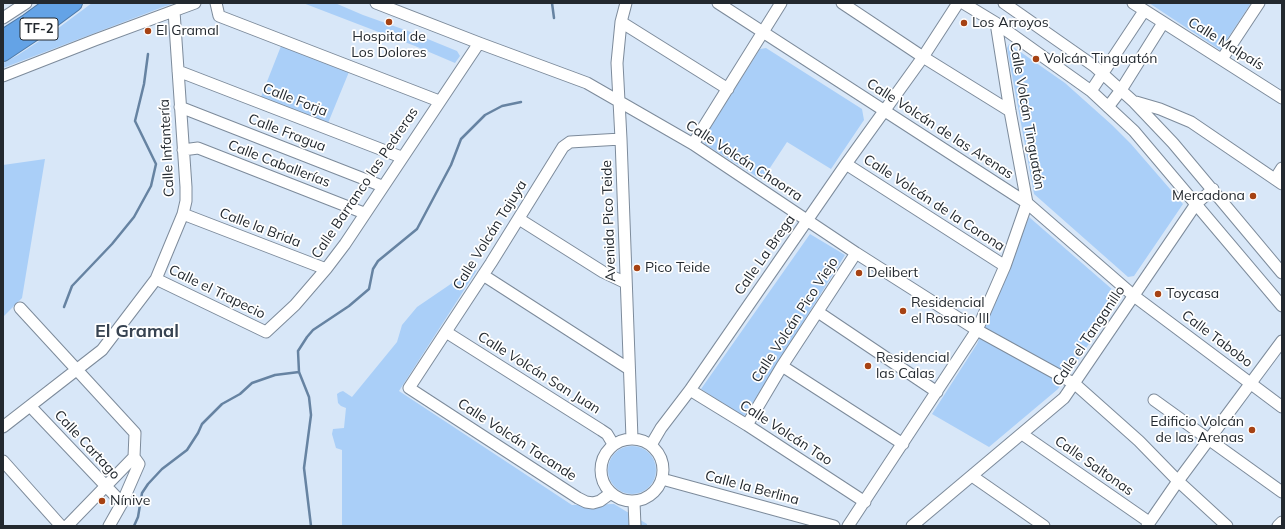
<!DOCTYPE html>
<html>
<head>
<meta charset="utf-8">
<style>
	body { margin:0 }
	#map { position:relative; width:1285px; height:529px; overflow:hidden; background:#d8e7f8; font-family:Mulish,sans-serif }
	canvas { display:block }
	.frame { position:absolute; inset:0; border:4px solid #23292f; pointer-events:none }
</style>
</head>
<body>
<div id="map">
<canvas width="1285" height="529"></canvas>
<div class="frame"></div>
</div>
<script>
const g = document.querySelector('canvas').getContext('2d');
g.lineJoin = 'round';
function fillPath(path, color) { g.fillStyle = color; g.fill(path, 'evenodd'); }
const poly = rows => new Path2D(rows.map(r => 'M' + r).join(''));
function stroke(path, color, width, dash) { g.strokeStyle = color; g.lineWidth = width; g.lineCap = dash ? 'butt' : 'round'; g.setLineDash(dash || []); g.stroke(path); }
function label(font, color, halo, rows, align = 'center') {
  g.font = font + ' Mulish,sans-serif'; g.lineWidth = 3.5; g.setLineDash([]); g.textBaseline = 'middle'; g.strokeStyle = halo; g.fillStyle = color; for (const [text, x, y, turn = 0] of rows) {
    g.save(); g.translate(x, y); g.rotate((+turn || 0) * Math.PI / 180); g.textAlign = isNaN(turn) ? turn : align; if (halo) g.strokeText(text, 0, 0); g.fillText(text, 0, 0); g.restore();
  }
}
fillPath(poly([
	[92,3,175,3,163,7,3,68,3,63,18,55,53,32],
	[303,3,335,3,363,15,408,31,457,51,460,56,455,63,415,46],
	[1149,3,1251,3,1220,50],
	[283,41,351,67,326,128,259,102],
	[1009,44,1065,83,1112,125,1131,144,1183,204,1134,276,1128,277,1034,194,1007,48],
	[766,48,862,109,864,120,831,169,787,142,762,180,705,144,704,137,760,49],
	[45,159,22,298,3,317,3,165],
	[1029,217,1121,297,1058,389,989,447,932,414,977,344],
	[810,234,845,255,744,417,701,389],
	[477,270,399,391,572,505,614,504,647,524,647,526,342,526,342,450,336,448,332,434,333,429,344,428,346,408,341,406,338,403,337,394,340,392,343,391,352,397,397,342,402,325,417,307,464,275],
	'608 470a24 24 0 1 1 48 0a24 24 0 1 1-48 0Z'
]), '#aacff8');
stroke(poly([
	[552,3,554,18],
	[64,307,72,286,112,244,134,217,151,186,156,164,135,121,144,84,148,54],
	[134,526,138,517,142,493,148,484,162,469,187,450,198,433,202,424,222,404,240,394,252,383,275,375,299,372],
	[311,526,304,468,311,415,309,397,299,372,298,351,307,337,313,330,349,306,369,289,373,269,378,261,417,229,451,165,461,139,485,115,502,106,521,102]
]), '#6683a2', 2.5);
const minor = poly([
	[216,3,219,16,439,101],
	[376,3,479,43,587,83,693,144,856,253,977,330,1075,384,1139,441,1178,481,1227,526],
	[626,3,621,22,617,63,621,139,632,438],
	[718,3,1027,203,1134,296,1282,407],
	[842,3,923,57,1010,111],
	[963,3,996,23,1091,91,1134,131,1282,306],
	[1004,3,1094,66,1134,102,1173,143,1282,273],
	[1133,3,1282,98],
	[3,18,26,3],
	[621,22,728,89],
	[1222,59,1259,3],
	[178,71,401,157],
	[3,76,95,40,195,3],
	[1091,91,1144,11],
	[1136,102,1160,109,1191,122,1282,184],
	[180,107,382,186],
	[1108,107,1121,90,1163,23],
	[693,144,781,3],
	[183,150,198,148,364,213],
	[846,164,1005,266],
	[1275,179,1282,168],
	[183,214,326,269],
	[519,219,603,272,626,283],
	[483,275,629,369],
	[156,279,266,332,295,305,326,269,345,244,479,43],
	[20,308,135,433,134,457,139,464,122,503,109,526],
	[818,312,937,392],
	[446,332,601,430,607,434,613,444],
	[782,366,903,444],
	[690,390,747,425,865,502],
	[1154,400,1282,492],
	[30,406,122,503],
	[747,425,782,366,856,253],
	[3,427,102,350,156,279,183,214,186,201,186,187,174,11],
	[1022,434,1149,522],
	'601 470a31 31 0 1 1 62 0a31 31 0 1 1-62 0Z',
	[651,445,661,428,690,390,846,164,923,57,958,3],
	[3,461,61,526],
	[972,476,1044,526],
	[662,479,834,526],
	[611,493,600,501,593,503,586,502,578,498,409,388,491,263,563,147,570,142,621,139],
	[634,502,635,526],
	[67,526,134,457],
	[848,526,977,330,1005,266,1027,203,1010,111,996,23],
	[912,526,1064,398,1196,204,1213,189],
	[1147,526,1178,481,1282,341],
	[1278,526,1282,522]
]);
const highway = poly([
	[3,38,28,22,54,3],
	[3,53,39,29,74,3]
]);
stroke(minor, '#7d8b9b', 13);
stroke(highway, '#4d78a6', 18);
stroke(minor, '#fff', 11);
stroke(highway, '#64a3e6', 16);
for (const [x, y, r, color] of [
	[389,22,4,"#a64213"],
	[964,23,4,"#a64213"],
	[148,31,4,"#a64213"],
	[1036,59,4,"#a64213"],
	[1253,196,4,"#a64213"],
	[637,268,4,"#a64213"],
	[859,273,4,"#a64213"],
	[1158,294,4,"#a64213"],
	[903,311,4,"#a64213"],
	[868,366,4,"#a64213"],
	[1252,430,4,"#a64213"],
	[102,501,4,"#a64213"]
]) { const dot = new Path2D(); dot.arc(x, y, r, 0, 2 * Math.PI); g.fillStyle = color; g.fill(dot); stroke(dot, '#fff', 1.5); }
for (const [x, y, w] of [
	[39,29,38]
]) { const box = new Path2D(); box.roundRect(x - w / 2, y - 11, w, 22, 3); g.fillStyle = '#fff'; g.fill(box); stroke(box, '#23292f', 1); }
label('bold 13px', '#23292f', null, [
	["TF-2",39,29]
]);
label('14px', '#23292f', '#fff', [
	["Los Arroyos",972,23],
	["El Gramal",156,31],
	["Hospital de",389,37,"center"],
	["Los Dolores",389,53,"center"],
	["Volcán Tinguatón",1044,59],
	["Mercadona",1245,196,"right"],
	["Pico Teide",645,268],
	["Delibert",867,273],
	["Toycasa",1166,294],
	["Residencial",911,303],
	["el Rosario III",911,319],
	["Residencial",876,358],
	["las Calas",876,374],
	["Edificio Volcán",1244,422,"right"],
	["de las Arenas",1244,438,"right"],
	["Nínive",110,501]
], 'left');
label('14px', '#23292f', '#fff', [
	["Calle Malpaís",1226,44,32],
	["Calle Forja",295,100,21],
	["Calle Volcán Tinguatón",1027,116,80],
	["Calle Volcán de las Arenas",940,129,33],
	["Calle Fragua",287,133,21],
	["Calle Infantería",167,148,-93],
	["Calle Volcán Chaorra",744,161,33],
	["Calle Caballerías",279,164,21],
	["Calle Barranco las Pedreras",365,183,-56],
	["Calle Volcán de la Corona",934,203,33],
	["Avenida Pico Teide",609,221,-92],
	["Calle la Brida",260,228,21],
	["Calle Volcán Tajuya",490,235,-58],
	["Calle La Brega",765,255,-55],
	["Calle el Trapecio",217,292,26],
	["Calle Volcán Pico Viejo",795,320,-57],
	["Calle el Tanganillo",1089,336,-56],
	["Calle Tabobo",1217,339,37],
	["Calle Volcán San Juan",539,373,32],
	["Calle Volcán Tao",786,433,33],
	["Calle Volcán Tacande",517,440,33],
	["Calle Cartago",87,445,47],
	["Calle Saltonas",1094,466,35],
	["Calle la Berlina",752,488,15]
]);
label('bold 18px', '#374351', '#fff', [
	["El Gramal",137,332]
]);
</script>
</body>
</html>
